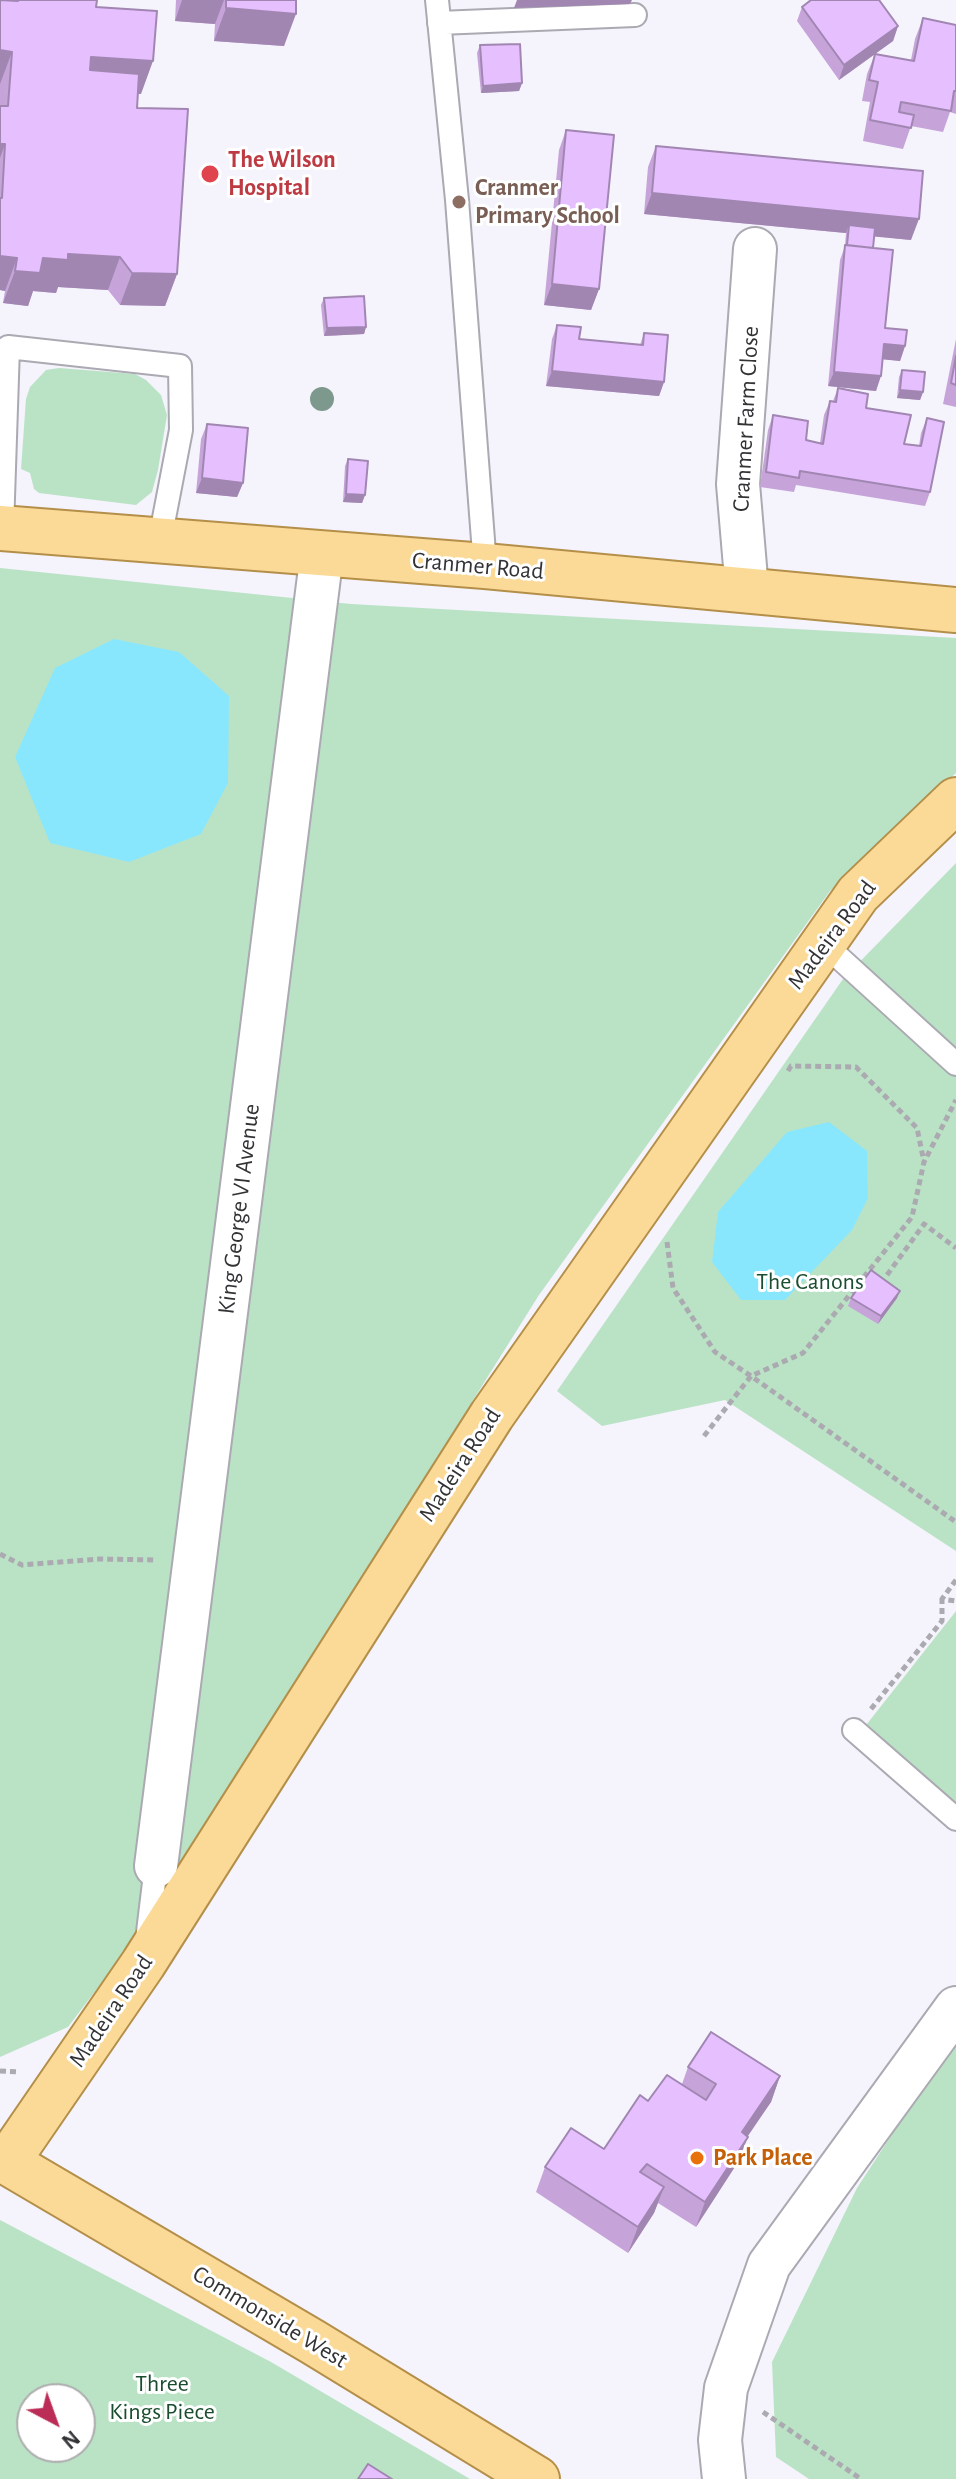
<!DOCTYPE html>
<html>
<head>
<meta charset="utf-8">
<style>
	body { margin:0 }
	#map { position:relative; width:956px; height:2479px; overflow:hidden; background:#f5f3fc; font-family:"Alegreya Sans",sans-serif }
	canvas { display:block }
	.north { position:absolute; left:16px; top:2383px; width:80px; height:80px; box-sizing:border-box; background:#fff; border:2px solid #adadae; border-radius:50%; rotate:139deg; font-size:22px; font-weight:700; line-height:32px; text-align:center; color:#333235 }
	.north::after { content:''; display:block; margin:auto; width:28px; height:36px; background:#bb2c56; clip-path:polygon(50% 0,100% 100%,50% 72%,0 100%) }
</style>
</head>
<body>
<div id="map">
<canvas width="956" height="2479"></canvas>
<div class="north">N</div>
</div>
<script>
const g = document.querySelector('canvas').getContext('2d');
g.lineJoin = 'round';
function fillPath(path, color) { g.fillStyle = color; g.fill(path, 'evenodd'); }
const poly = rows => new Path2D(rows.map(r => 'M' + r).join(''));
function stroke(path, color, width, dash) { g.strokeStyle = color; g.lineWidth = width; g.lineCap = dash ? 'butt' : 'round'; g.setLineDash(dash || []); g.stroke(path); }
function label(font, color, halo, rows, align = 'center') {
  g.font = font + ' "Alegreya Sans",sans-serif'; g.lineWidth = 6; g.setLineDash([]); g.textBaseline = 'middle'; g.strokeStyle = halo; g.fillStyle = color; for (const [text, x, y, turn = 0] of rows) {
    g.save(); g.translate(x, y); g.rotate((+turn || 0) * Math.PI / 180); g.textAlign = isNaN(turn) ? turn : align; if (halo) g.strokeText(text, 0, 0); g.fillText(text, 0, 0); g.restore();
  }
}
fillPath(poly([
	[59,368,135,374,146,380,161,395,167,415,158,470,152,492,136,505,39,493,34,489,30,473,21,469,26,399,30,387,46,370],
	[0,568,351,604,956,638,956,773,830,891,539,1295,137,1936,68,2027,0,2057],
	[956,863,956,1551,725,1400,602,1426,557,1391,843,979],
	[956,1611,956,1819,859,1734],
	[956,2036,956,2479,809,2479,776,2457,772,2362,857,2188],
	[0,2220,271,2362,470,2479,0,2479],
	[32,2399,80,2399,80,2447,32,2447]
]), '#bae3c6');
fillPath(poly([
	[114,639,179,652,229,696,228,783,201,834,129,862,50,843,15,757,55,668],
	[829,1122,867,1151,868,1198,852,1230,785,1300,741,1300,712,1262,718,1212,787,1132]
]), '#89e7fd');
const lane = poly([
	[437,0,457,200,485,566],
	[439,23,635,15],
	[2,528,8,347,180,366,181,430,160,539],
	[823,943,956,1064],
	[854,1730,956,1819],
	[147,1940,156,1866]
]);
const street = poly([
	[747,590,738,484,755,249],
	[156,1866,322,553],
	[724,2479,720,2440,726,2388,769,2265,956,2008]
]);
const primary = poly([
	[0,528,485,566,956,610],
	[0,2158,313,2342,537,2479],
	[7,2162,143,1964,492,1415,858,894,956,800]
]);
stroke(lane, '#aba9b2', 26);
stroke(street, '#aba9b2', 46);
stroke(primary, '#b48f49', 48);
stroke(poly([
	[788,1071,791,1066,856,1067,917,1128,924,1162],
	[667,1242,673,1288,715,1352,751,1376,803,1353,912,1217,924,1162,956,1100],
	[887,1275,924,1224,956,1248],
	[704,1436,751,1376,956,1522],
	[0,1554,22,1565,99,1559,156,1560],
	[956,1580,942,1599,956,1601],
	[871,1709,942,1621,942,1599],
	[0,2071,19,2072],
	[763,2412,861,2479]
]), '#acaab1', 5, [6, 4]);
stroke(lane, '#fff', 22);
stroke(street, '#fff', 42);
stroke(primary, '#fbda98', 44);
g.fillStyle = '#7d988c';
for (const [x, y] of [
	[322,399]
]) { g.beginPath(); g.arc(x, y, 12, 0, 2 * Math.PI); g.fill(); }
fillPath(poly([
	[0,0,15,0,15,1,15,0,97,0,96,7,141,94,138,94,137,108,177,274,165,306,120,305,108,290,58,287,56,293,33,291,28,306,3,303,5,291,0,290],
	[176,0,296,0,284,46,214,41,215,24,175,21],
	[802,7,898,26,893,41,875,54,911,60,915,39,923,18,956,25,956,114,950,112,943,132,911,126,903,149,863,141,870,102,862,101,867,74,875,54,839,80,797,21],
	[480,45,522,83,519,91,481,93,477,53],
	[566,130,599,289,591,310,544,305,559,150],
	[656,146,911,240,874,236,873,248,885,328,905,346,900,361,883,359,876,391,828,386,840,260,845,246,846,233,644,214,648,167],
	[324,298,366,327,364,334,324,336,321,305],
	[557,325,579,339,640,345,644,333,664,382,659,396,546,386,552,339],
	[956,339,956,407,943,404],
	[902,370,923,392,920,400,897,398,899,377],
	[838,388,866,408,904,444,919,446,921,433,927,418,930,492,925,506,796,485,794,492,760,487,768,430,773,415,806,440,820,443,824,415,830,401,833,401],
	[207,424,243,483,237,497,196,493,201,439],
	[348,459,365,495,362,503,343,502,345,466],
	[851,1298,897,1298,878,1324,848,1306],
	[688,2067,780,2076,771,2102,747,2136,738,2162,696,2227,658,2203,654,2213,628,2253,536,2192,545,2167,604,2149,648,2101,682,2084]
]), '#c6a4da');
fillPath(poly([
	[182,0,224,0,215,24,175,21],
	[517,0,632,0,630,4,514,8],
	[226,8,296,14,284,46,214,41],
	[898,26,893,41,839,80,844,65],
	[0,50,12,52,0,84],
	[91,57,153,61,141,94,79,89],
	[522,83,519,91,481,93,483,86],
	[0,144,5,144,0,158],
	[652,193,919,219,911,240,848,234,849,225,846,233,644,214],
	[68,254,120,257,108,290,58,287,56,293,33,291,28,306,3,303,15,271,43,258],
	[0,256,17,258,5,291,0,290],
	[132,273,177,274,165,306,120,305],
	[552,284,599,289,591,310,544,305],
	[366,327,364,334,324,336,327,328],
	[884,344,905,346,900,361,879,359],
	[552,371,664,382,659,396,546,386],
	[834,372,881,376,876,391,828,386],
	[900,390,923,392,920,400,897,398],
	[202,478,243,483,237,497,196,493],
	[346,494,365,495,362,503,343,502],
	[900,1291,897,1298,878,1324,881,1316],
	[780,2076,771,2102,733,2158,742,2132],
	[748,2137,738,2162,696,2227,705,2202],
	[664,2187,654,2213,628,2253,638,2227]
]), '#a186b2');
const building = poly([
	[0,0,18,1,18,0,97,0,96,7,157,11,153,61,91,57,90,70,139,74,137,108,188,109,177,274,132,273,120,257,68,254,68,260,43,258,40,273,15,271,17,258,0,256,0,198,2,198,5,144,0,144,0,106,8,106,12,52,0,50,0,0],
	[226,0,296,0,296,14,226,8,226,0],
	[811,0,879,0,898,26,844,65,802,7,811,0],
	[923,18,956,25,956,91,954,91,951,111,901,102,899,112,914,115,911,128,870,120,878,82,869,80,875,54,914,61,923,18],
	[520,44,522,83,483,86,480,45,520,44],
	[566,130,614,135,599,289,552,284,566,130],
	[656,146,923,171,919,219,652,193,656,146],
	[849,225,875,228,873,248,847,245,849,225],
	[845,245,893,250,885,328,907,330,905,346,884,344,881,376,834,372,845,245],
	[364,296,366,327,327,328,324,298,364,296],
	[557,325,581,327,579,339,643,345,644,333,668,335,664,382,552,371,557,325],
	[956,356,956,385,951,383,956,356],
	[902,370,925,372,923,392,900,390,902,370],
	[838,388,868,394,866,408,911,415,904,444,921,446,927,418,944,422,930,492,800,471,799,478,766,472,773,415,808,421,806,440,823,444,830,401,836,402,838,388],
	[207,424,248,428,243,483,202,478,207,424],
	[348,459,368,461,365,495,346,494,348,459],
	[871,1270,900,1291,881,1316,851,1298,871,1270],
	[711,2032,780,2076,742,2132,748,2137,705,2202,647,2164,640,2172,664,2187,638,2227,545,2167,571,2128,604,2149,640,2095,648,2101,667,2075,706,2100,716,2084,688,2067,711,2032],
	[368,2464,392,2479,358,2479,368,2464]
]);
fillPath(building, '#e6bffe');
stroke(building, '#a186b2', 2);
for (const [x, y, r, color] of [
	[210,174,10,"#e0444e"],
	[459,202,8,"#8d6e63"],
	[697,2158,8,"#e8710a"]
]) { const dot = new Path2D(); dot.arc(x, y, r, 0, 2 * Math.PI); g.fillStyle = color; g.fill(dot); stroke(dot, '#fff', 3); }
label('bold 24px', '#be3a42', '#fff', [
	["The Wilson",228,160],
	["Hospital",228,188]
], 'left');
label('bold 24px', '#785e54', '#fff', [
	["Cranmer",475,188],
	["Primary School",475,216]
], 'left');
label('24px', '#333235', '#fff', [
	["Cranmer Farm Close",746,419,-87],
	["Cranmer Road",478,566,5],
	["Madeira Road",832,935,-53],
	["King George VI Avenue",239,1209,-83],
	["Madeira Road",460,1465,-57],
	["Madeira Road",111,2011,-56],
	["Commonside West",270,2317,31]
]);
label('24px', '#1a4d30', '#fff', [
	["The Canons",810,1282],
	["Three",162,2384],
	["Kings Piece",162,2412]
]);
label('bold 24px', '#c56008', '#fff', [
	["Park Place",713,2158]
], 'left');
</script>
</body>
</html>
